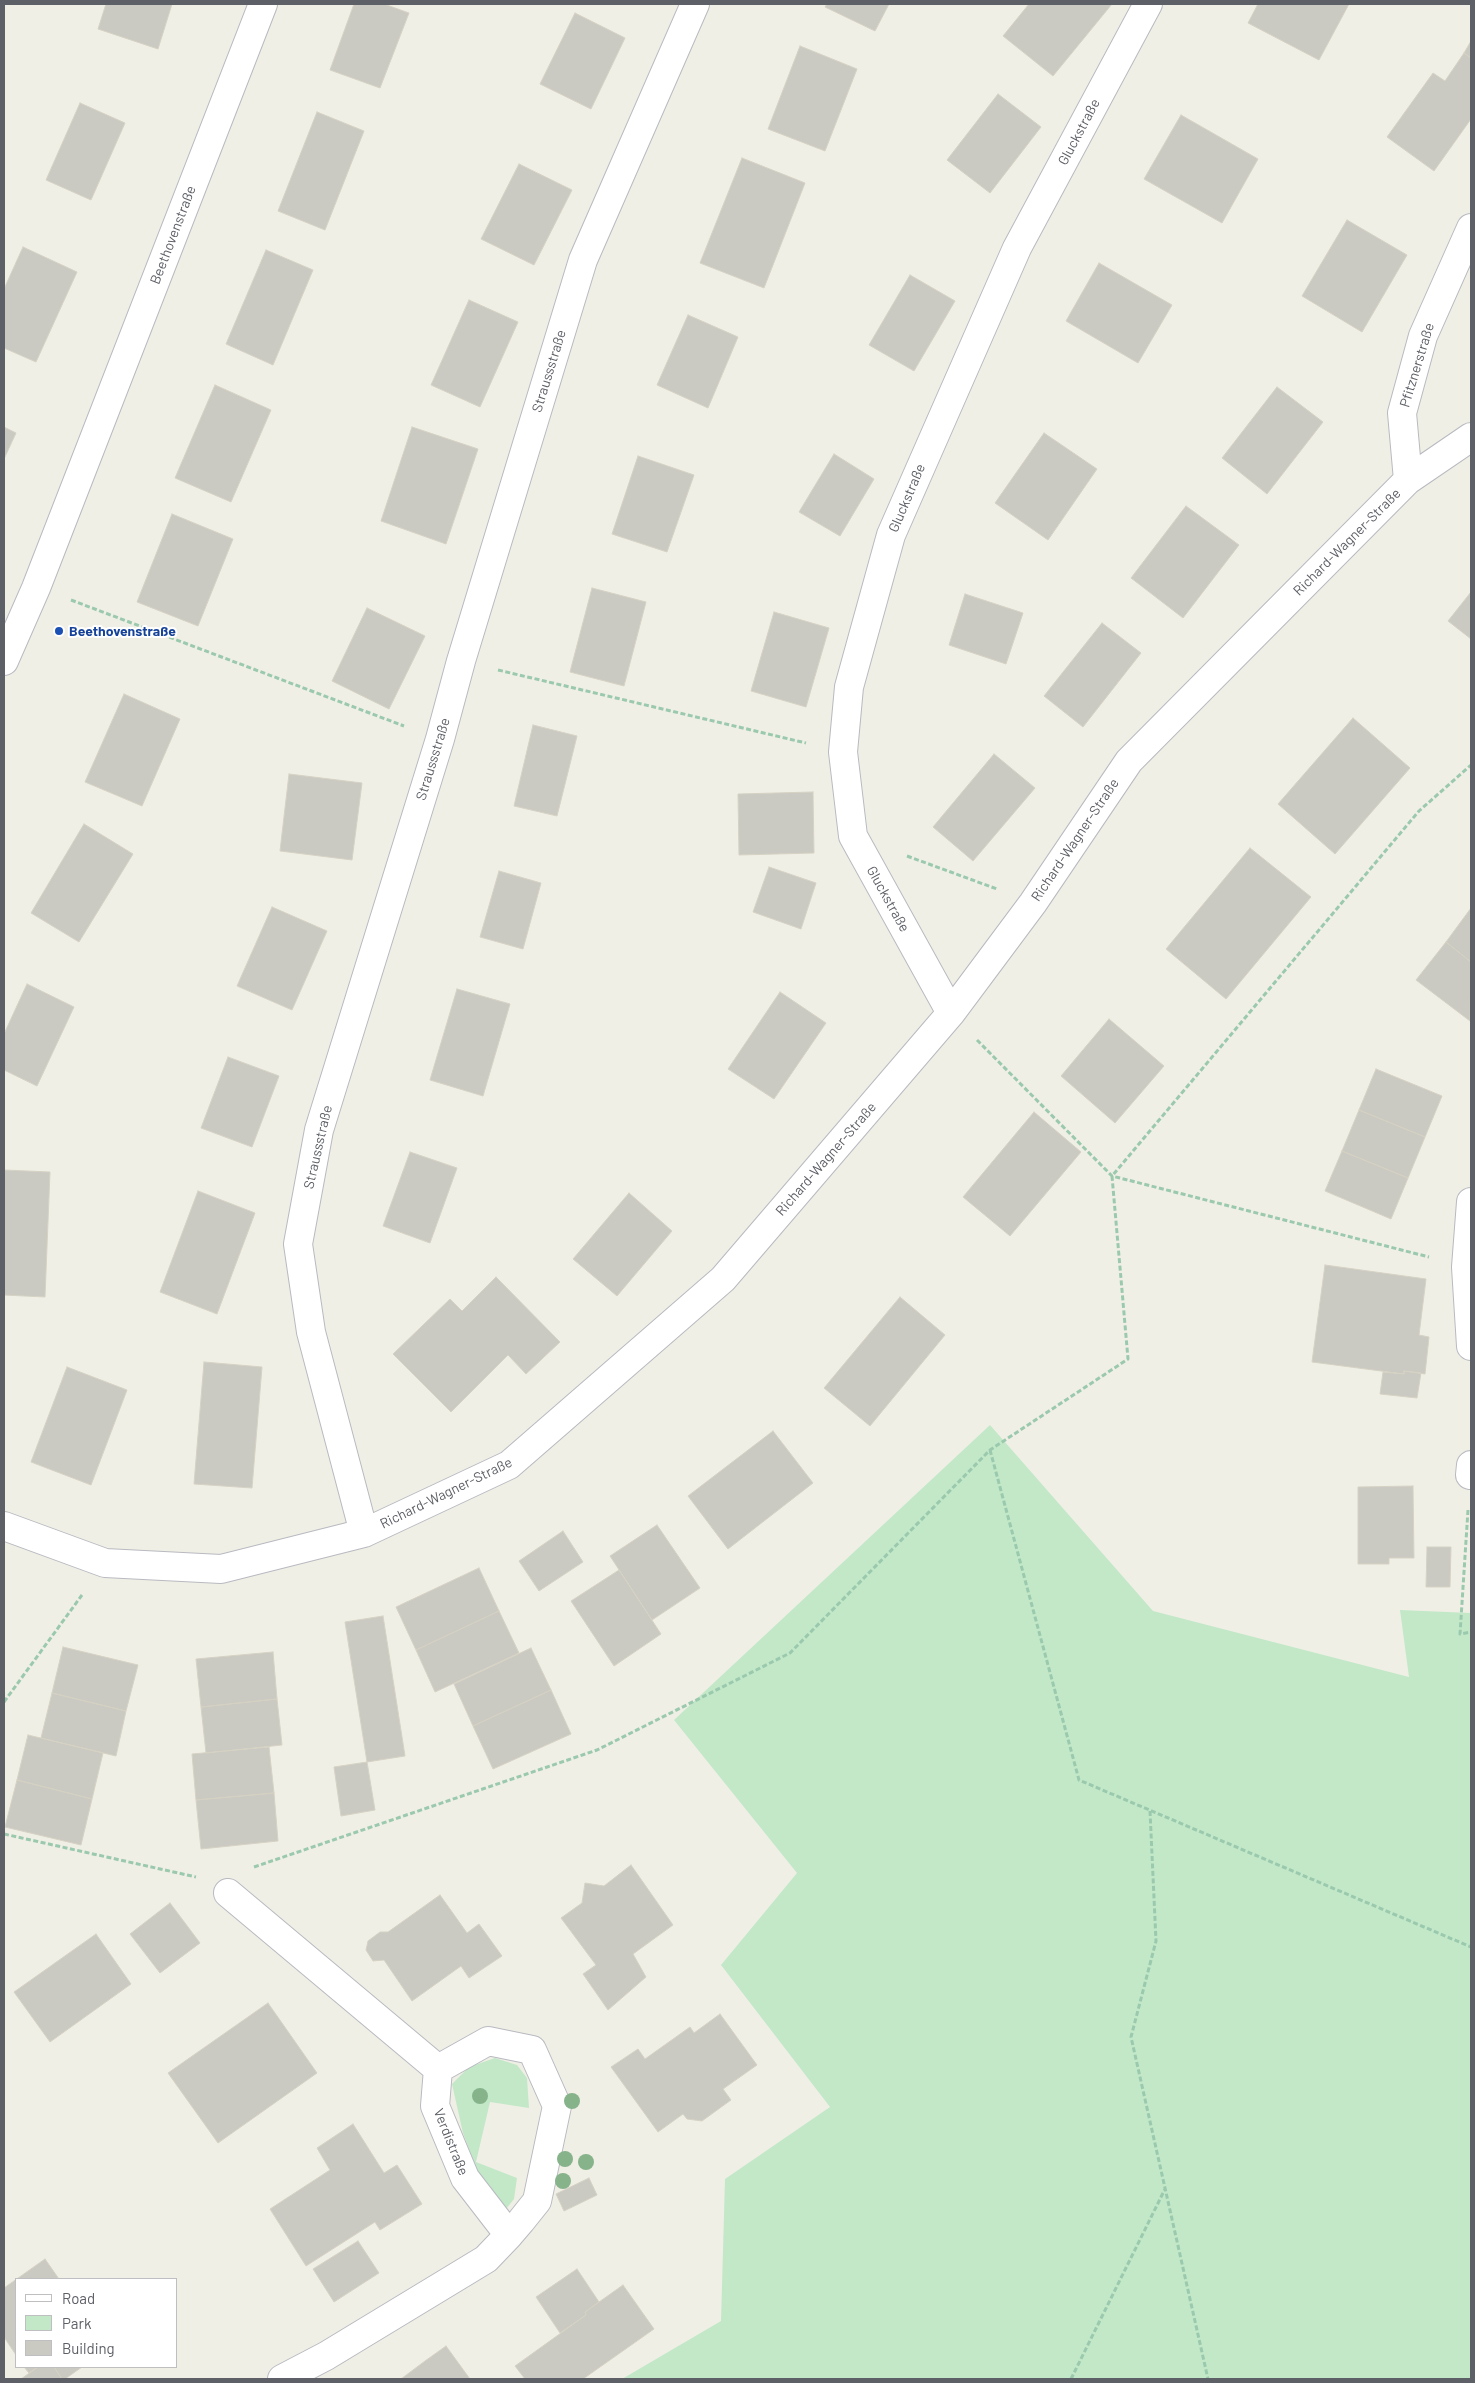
<!DOCTYPE html>
<html>
<head>
<meta charset="utf-8">
<style>
	body { margin:0 }
	#map { position:relative; width:1475px; height:2383px; overflow:hidden; background:#f0efe6; font-family:Barlow,sans-serif }
	canvas { display:block }
	.frame { position:absolute; inset:0; border:5px solid #5e6067; pointer-events:none }
	.legend { position:absolute; left:15px; top:2278px; width:162px; height:90px; box-sizing:border-box; background:#fff; border:1px solid #bfbfc2; margin:0; padding:6px 9px; list-style:none; font-size:15px; color:#5e6067 }
	.legend li { display:flex; align-items:center; gap:10px; height:25px }
	.legend b { width:25px; border:1px solid #bfbfc2 }
</style>
</head>
<body>
<div id="map">
<canvas width="1475" height="2383"></canvas>
<div class="frame"></div>
<ul class="legend">
<li><b style="height:6px;background:#fff"></b>Road</li>
<li><b style="height:14px;background:#c2e8c8"></b>Park</li>
<li><b style="height:14px;background:#cbcac2"></b>Building</li>
</ul>
</div>
<script>
const g = document.querySelector('canvas').getContext('2d');
g.lineJoin = 'round';
function fillPath(path, color) { g.fillStyle = color; g.fill(path, 'evenodd'); }
const poly = rows => new Path2D(rows.map(r => 'M' + r).join(''));
function stroke(path, color, width, dash) { g.strokeStyle = color; g.lineWidth = width; g.lineCap = dash ? 'butt' : 'round'; g.setLineDash(dash || []); g.stroke(path); }
function label(font, color, halo, rows, align = 'center') {
  g.font = font + ' Barlow,sans-serif'; g.lineWidth = 4; g.setLineDash([]); g.textBaseline = 'middle'; g.strokeStyle = halo; g.fillStyle = color; for (const [text, x, y, turn = 0] of rows) {
    g.save(); g.translate(x, y); g.rotate((+turn || 0) * Math.PI / 180); g.textAlign = isNaN(turn) ? turn : align; if (halo) g.strokeText(text, 0, 0); g.fillText(text, 0, 0); g.restore();
  }
}
fillPath(poly([
	[990,1425,1153,1611,1409,1677,1400,1610,1471,1613,1471,2379,622,2379,721,2321,725,2179,830,2107,721,1965,797,1873,674,1720],
	[495,2058,517,2065,527,2078,529,2108,490,2102,476,2162,517,2178,514,2199,506,2209,498,2213,489,2203,463,2133,452,2084,469,2067]
]), '#c2e8c8');
const building = poly([
	[106,4,172,4,158,49,98,29,106,4],
	[354,4,384,4,409,13,380,88,330,70,354,4],
	[827,4,889,4,875,31,825,7,827,4],
	[1029,4,1112,4,1053,76,1003,36,1029,4],
	[1258,4,1349,4,1319,60,1248,23,1258,4],
	[575,13,625,38,591,109,540,84,575,13],
	[1471,41,1471,58,1464,53,1471,41],
	[800,46,857,69,825,151,768,129,800,46],
	[1464,53,1471,58,1471,119,1434,171,1387,137,1433,73,1445,81,1464,53],
	[998,94,1041,127,990,193,947,160,998,94],
	[80,103,125,123,91,200,46,180,80,103],
	[317,112,364,131,325,230,278,211,317,112],
	[1181,115,1258,159,1222,223,1144,179,1181,115],
	[742,158,805,183,764,288,700,263,742,158],
	[519,164,572,190,534,265,481,239,519,164],
	[1347,220,1407,255,1362,332,1302,296,1347,220],
	[23,247,77,272,36,362,4,348,4,289,23,247],
	[266,250,313,270,273,365,226,344,266,250],
	[1099,263,1172,305,1138,363,1066,321,1099,263],
	[910,275,955,301,914,371,869,345,910,275],
	[469,300,518,322,480,407,431,385,469,300],
	[688,315,738,337,708,408,657,385,688,315],
	[215,385,271,410,231,502,175,478,215,385],
	[1277,387,1323,422,1267,494,1222,458,1277,387],
	[4,427,16,433,4,459,4,427],
	[412,427,478,449,446,544,381,521,412,427],
	[1044,433,1097,469,1048,540,995,503,1044,433],
	[834,454,874,479,840,536,799,512,834,454],
	[638,456,694,475,667,552,612,534,638,456],
	[1186,506,1239,545,1183,618,1131,578,1186,506],
	[172,514,233,539,198,626,137,602,172,514],
	[592,588,646,602,624,686,570,672,592,588],
	[1471,592,1471,639,1448,621,1471,592],
	[965,594,1023,613,1006,664,949,645,965,594],
	[367,608,425,636,389,709,332,681,367,608],
	[774,612,829,628,806,707,751,691,774,612],
	[1102,623,1141,653,1083,727,1044,696,1102,623],
	[124,694,180,719,142,806,85,782,124,694],
	[1353,718,1410,768,1335,854,1278,804,1353,718],
	[533,725,577,736,557,816,514,806,533,725],
	[994,754,1035,788,973,861,933,827,994,754],
	[289,774,362,783,352,860,280,851,289,774],
	[813,792,814,853,739,855,738,794,813,792],
	[84,824,133,854,79,942,31,913,84,824],
	[1250,848,1311,897,1226,999,1166,949,1250,848],
	[769,867,816,883,801,929,753,912,769,867],
	[499,871,541,883,523,949,480,937,499,871],
	[272,907,327,931,292,1010,237,986,272,907],
	[1471,908,1471,962,1446,942,1471,908],
	[1446,942,1471,962,1470,1021,1416,980,1446,942],
	[27,984,74,1007,37,1086,4,1070,4,1034,27,984],
	[457,989,510,1004,483,1096,430,1080,457,989],
	[780,992,826,1023,774,1099,728,1069,780,992],
	[1109,1019,1164,1066,1115,1123,1061,1076,1109,1019],
	[228,1057,279,1076,252,1147,201,1128,228,1057],
	[1376,1069,1442,1096,1425,1137,1359,1110,1376,1069],
	[1359,1110,1425,1137,1408,1178,1342,1151,1359,1110],
	[1034,1112,1081,1152,1010,1236,963,1197,1034,1112],
	[1342,1151,1408,1178,1391,1219,1325,1191,1342,1151],
	[410,1152,457,1168,430,1243,383,1226,410,1152],
	[4,1170,50,1172,45,1297,4,1295,4,1170],
	[198,1191,255,1213,217,1314,160,1292,198,1191],
	[629,1193,672,1231,617,1296,573,1259,629,1193],
	[1325,1265,1426,1279,1419,1335,1429,1337,1425,1374,1404,1371,1404,1374,1312,1362,1325,1265],
	[496,1277,560,1342,526,1374,508,1355,451,1412,393,1354,450,1299,462,1311,496,1277],
	[900,1297,945,1335,870,1426,824,1388,900,1297],
	[204,1362,262,1367,252,1488,194,1484,204,1362],
	[67,1367,127,1390,91,1485,31,1462,67,1367],
	[1404,1371,1421,1373,1417,1398,1380,1394,1383,1372,1404,1374,1404,1371],
	[773,1431,813,1483,728,1549,688,1496,773,1431],
	[1413,1486,1414,1558,1389,1558,1389,1564,1358,1564,1358,1487,1413,1486],
	[657,1525,700,1588,652,1620,610,1556,657,1525],
	[563,1531,583,1562,539,1591,519,1561,563,1531],
	[1427,1547,1451,1547,1450,1587,1426,1587,1427,1547],
	[479,1568,499,1611,416,1650,396,1607,479,1568],
	[619,1570,661,1634,614,1666,571,1601,619,1570],
	[499,1611,519,1653,435,1692,416,1650,499,1611],
	[383,1616,405,1756,367,1762,345,1622,383,1616],
	[63,1647,138,1665,126,1711,52,1693,63,1647],
	[531,1648,551,1690,473,1726,454,1684,531,1648],
	[273,1652,277,1699,201,1707,196,1659,273,1652],
	[551,1690,571,1734,493,1769,473,1726,551,1690],
	[52,1693,126,1711,116,1756,41,1738,52,1693],
	[277,1699,282,1745,206,1753,201,1707,277,1699],
	[28,1735,103,1753,92,1799,17,1780,28,1735],
	[269,1747,274,1793,196,1800,192,1754,269,1747],
	[367,1762,375,1810,341,1816,334,1767,367,1762],
	[17,1780,92,1799,81,1845,5,1827,17,1780],
	[274,1793,278,1841,201,1849,196,1800,274,1793],
	[631,1865,673,1925,633,1954,646,1977,608,2010,583,1974,596,1965,561,1918,582,1903,585,1883,604,1886,631,1865],
	[440,1895,467,1933,479,1924,502,1956,469,1978,461,1966,412,2001,384,1960,373,1961,366,1950,368,1941,380,1932,388,1932,440,1895],
	[170,1903,200,1943,160,1973,130,1934,170,1903],
	[96,1934,131,1984,50,2042,14,1992,96,1934],
	[268,2003,317,2073,218,2143,168,2073,268,2003],
	[720,2014,757,2065,723,2089,731,2100,702,2121,687,2119,683,2114,658,2132,611,2067,638,2049,645,2059,690,2027,694,2033,720,2014],
	[353,2124,384,2173,397,2165,422,2204,380,2230,375,2222,306,2266,270,2209,330,2170,317,2148,353,2124],
	[589,2178,597,2195,564,2211,556,2194,589,2178],
	[358,2241,379,2273,334,2302,313,2269,358,2241],
	[45,2259,59,2279,16,2279,16,2355,4,2337,4,2288,45,2259],
	[577,2269,599,2302,585,2312,586,2315,560,2333,536,2297,577,2269],
	[623,2285,654,2329,583,2379,525,2379,515,2366,586,2315,585,2312,623,2285],
	[446,2346,470,2379,401,2379,425,2361,446,2346],
	[24,2367,38,2367,29,2373,24,2367],
	[38,2367,54,2367,62,2379,21,2379,38,2367],
	[54,2367,82,2367,65,2379,62,2379,54,2367]
]);
fillPath(building, '#cbcac2');
stroke(building, '#d5d2c4', 1);
const minor = poly([
	[1408,480,1402,413,1423,336,1471,228],
	[4,661,36,588,263,4],
	[951,1013,853,836,843,752,849,687,891,535,1017,248,1148,4],
	[1471,1202,1466,1267,1471,1346],
	[1470,1475,1471,1465],
	[4,1526,105,1563,221,1569,364,1533,509,1465,723,1279,951,1013,1033,903,1129,761,1408,480,1471,437],
	[364,1533,311,1332,298,1244,319,1130,440,739,461,661,583,260,695,4],
	[228,1893,438,2069],
	[282,2379,326,2356,486,2259,509,2235,521,2221,537,2201,557,2106,532,2050,488,2041,438,2069,435,2106,465,2178,509,2235]
]);
stroke(minor, '#b8bac0', 30);
stroke(poly([
	[71,600,404,726],
	[498,670,806,743],
	[907,856,997,889],
	[977,1040,1112,1176,1429,1257],
	[990,1450,1079,1780,1471,1947],
	[1468,1510,1460,1634,1471,1632],
	[4,1702,82,1595],
	[1150,1811,1156,1941,1131,2037,1208,2379],
	[4,1834,196,1877],
	[254,1867,597,1750,790,1653,990,1450,1128,1359,1112,1176,1419,811,1471,765],
	[1071,2379,1165,2189]
]), '#9bc9ae', 3, [5, 2.5]);
stroke(minor, '#fff', 28);
g.fillStyle = '#87b38b';
for (const [x, y] of [
	[480,2096],
	[572,2101],
	[565,2159],
	[586,2162],
	[563,2181]
]) { g.beginPath(); g.arc(x, y, 8, 0, 2 * Math.PI); g.fill(); }
for (const [x, y, r, color] of [
	[59,631,5,"#1a4fb4"]
]) { const dot = new Path2D(); dot.arc(x, y, r, 0, 2 * Math.PI); g.fillStyle = color; g.fill(dot); stroke(dot, '#fff', 2); }
label('14px', '#5e6067', '#fff', [
	["Gluckstraße",1079,132,-62],
	["Beethovenstraße",173,235,-69],
	["Pfitznerstraße",1417,365,-73],
	["Straussstraße",549,371,-73],
	["Gluckstraße",907,498,-67],
	["Richard-Wagner-Straße",1347,542,-45],
	["Straussstraße",433,759,-73],
	["Richard-Wagner-Straße",1075,840,-56],
	["Gluckstraße",888,899,61],
	["Straussstraße",318,1147,-77],
	["Richard-Wagner-Straße",826,1159,-49],
	["Richard-Wagner-Straße",446,1493,-26],
	["Verdistraße",451,2142,68]
]);
label('bold 14px', '#164399', '#fff', [
	["Beethovenstraße",69,631]
], 'left');
</script>
</body>
</html>
